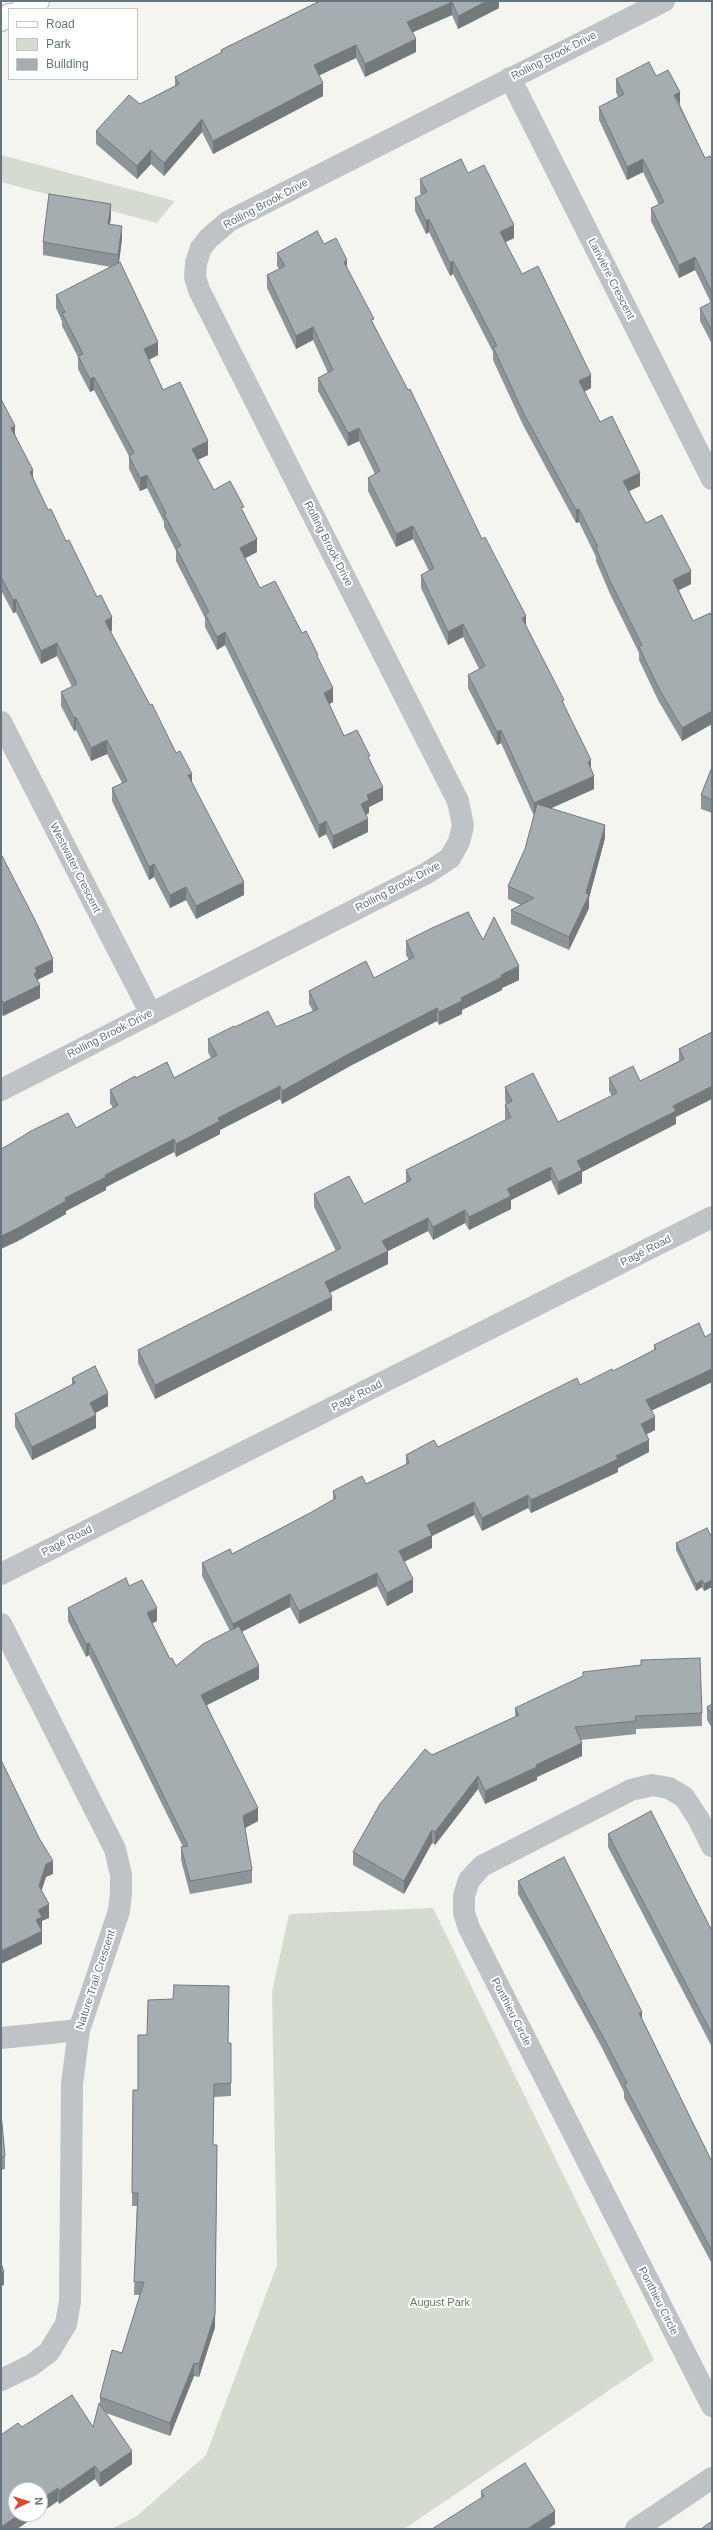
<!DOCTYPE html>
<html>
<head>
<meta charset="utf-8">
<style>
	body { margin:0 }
	#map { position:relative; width:713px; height:2530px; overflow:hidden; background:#f4f4f1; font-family:Arial,sans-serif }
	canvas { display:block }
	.frame { position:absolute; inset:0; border:2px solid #657580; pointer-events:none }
	.legend { position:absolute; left:8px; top:8px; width:130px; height:72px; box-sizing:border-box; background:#fff; border:1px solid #c1c8cc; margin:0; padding:5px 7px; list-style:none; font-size:12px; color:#657580 }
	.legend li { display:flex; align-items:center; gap:8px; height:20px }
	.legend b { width:20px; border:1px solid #c1c8cc }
	.north { position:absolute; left:8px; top:2482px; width:40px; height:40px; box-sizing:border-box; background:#fff; border:1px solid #c1c8cc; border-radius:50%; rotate:86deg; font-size:11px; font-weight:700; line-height:16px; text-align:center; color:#657580 }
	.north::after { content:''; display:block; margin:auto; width:14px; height:18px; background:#d64e2f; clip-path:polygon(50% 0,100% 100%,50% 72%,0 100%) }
</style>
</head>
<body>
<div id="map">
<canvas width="713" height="2530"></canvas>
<div class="frame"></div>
<ul class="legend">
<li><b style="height:5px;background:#fff"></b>Road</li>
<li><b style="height:11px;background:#d6dbd2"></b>Park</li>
<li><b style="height:11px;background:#a5adb1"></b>Building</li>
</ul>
<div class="north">N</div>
</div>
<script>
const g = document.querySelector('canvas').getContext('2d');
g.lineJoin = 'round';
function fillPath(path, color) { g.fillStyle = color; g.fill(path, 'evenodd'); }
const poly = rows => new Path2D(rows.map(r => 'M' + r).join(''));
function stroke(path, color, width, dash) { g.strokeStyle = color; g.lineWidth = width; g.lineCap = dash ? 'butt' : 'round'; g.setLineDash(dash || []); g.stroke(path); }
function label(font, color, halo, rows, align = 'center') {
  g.font = font + ' Arial,sans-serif'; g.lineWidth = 4; g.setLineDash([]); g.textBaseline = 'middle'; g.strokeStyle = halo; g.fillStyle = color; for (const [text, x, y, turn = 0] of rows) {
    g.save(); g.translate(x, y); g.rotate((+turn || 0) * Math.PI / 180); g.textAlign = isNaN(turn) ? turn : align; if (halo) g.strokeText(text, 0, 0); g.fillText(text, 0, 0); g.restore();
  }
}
fillPath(poly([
	[1,155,175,201,157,223,1,182],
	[433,1908,654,2360,404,2529,111,2529,137,2516,206,2455,277,2265,272,1992,289,1914]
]), '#d6dbd2');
const major = poly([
	[22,9,38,1],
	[1,20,9,15]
]);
stroke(major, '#b3b7ba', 24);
stroke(poly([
	[510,78,712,479],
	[1,722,151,1014],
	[1,1090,427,873,450,858,459,842,463,826,458,801,199,290,195,277,196,263,201,248,209,238,229,221,664,1],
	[1,1574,712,1217],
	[1,1624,115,1849,121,1875,121,1893,119,1911,79,2030,72,2084,70,2301,66,2324,49,2352,32,2365,1,2380],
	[712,1846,698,1818,684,1797,669,1788,652,1785,631,1790,482,1866,469,1880,464,1896,464,1913,469,1928,712,2406],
	[1,2038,79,2030],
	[636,2529,712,2478]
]), '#bfc3c6', 22);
stroke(major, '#fff', 22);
fillPath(poly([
	[320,1,499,1,499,8,458,29,452,15,412,32,416,52,365,77,356,58,319,75,323,96,213,154,202,132,164,176,151,164,137,179,96,144,96,131,140,104,175,86,175,77,221,53,221,50],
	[656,76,680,105,705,158,712,160,712,344,700,321,700,308,711,303,695,270,679,278,651,221,651,208,659,205,643,172,627,180,599,120,599,107,618,97,616,92,616,79],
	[468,173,514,238,505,242,522,274,591,388,584,392,600,422,640,486,629,491,646,523,691,584,679,590,693,621,712,617,712,724,682,741,658,700,639,660,639,653,610,594,596,561,596,557,579,522,576,523,523,425,493,360,493,352,453,274,450,276,429,232,426,234,415,211,415,198,421,195,420,192,420,179],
	[111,217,110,224,122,239,119,263,158,355,149,360,163,390,208,455,198,460,214,490,244,512,257,552,245,558,260,588,302,633,318,659,333,702,329,704,344,736,370,761,383,800,369,807,369,813,366,815,368,832,333,849,326,834,319,838,225,645,217,650,205,627,205,618,176,561,176,551,164,527,164,522,147,488,140,491,129,469,129,456,94,390,90,392,78,369,78,357,62,326,62,321,56,308,56,295,111,267,43,255,43,242],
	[324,244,347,268,374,325,526,626,564,704,591,768,594,789,551,808,605,838,589,898,589,908,569,950,511,924,511,910,521,905,508,899,508,886,525,849,534,815,534,816,501,743,497,745,468,688,468,675,479,669,463,637,448,645,421,588,421,575,429,571,413,539,396,547,368,491,368,478,375,474,359,441,348,446,318,391,318,378,328,373,313,340,296,349,267,288,267,275,279,269,277,266,277,253],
	[1,399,33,479,48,510,66,541,112,631,110,631,192,782,244,895,196,919,186,900,170,908,154,877,149,880,112,801,112,788,122,783,107,754,91,761,76,730,74,731,61,706,61,692,72,687,57,656,41,664,16,612,13,613,1,590],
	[712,767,712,813,701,809,701,795],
	[1,854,53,972,37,980,40,998,3,1016,1,1012],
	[483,940,519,980,502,988,502,990,462,1010,462,1014,439,1025,437,1021,352,1065,282,1104,280,1099,220,1130,220,1134,176,1157,174,1152,106,1187,106,1190,66,1211,66,1214,16,1242,76,1128,113,1108,110,1103,110,1090,136,1078,174,1078,211,1058,208,1052,208,1039,235,1027,276,1027,313,1011,309,1004,309,991,374,978,409,960,406,955,406,941],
	[712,1032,676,1117,676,1124,582,1172,582,1183,558,1195,551,1180,511,1200,511,1209,469,1230,465,1223,433,1240,428,1231,388,1251,388,1264,330,1293,332,1310,155,1399,138,1363,138,1350,336,1251,314,1207,314,1194,364,1204,406,1182,406,1170,506,1120,505,1118,505,1105,506,1104,505,1101,505,1087,558,1122,612,1096,609,1091,609,1078,640,1081,679,1061,679,1049],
	[712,1333,712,1382,651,1411,655,1430,647,1434,649,1452,618,1468,618,1472,531,1513,528,1508,482,1531,474,1515,432,1536,432,1548,404,1562,413,1592,387,1606,377,1586,299,1624,290,1607,242,1632,259,1679,207,1705,258,1821,245,1828,252,1870,252,1883,190,1894,181,1860,181,1847,183,1847,89,1655,86,1657,68,1621,68,1608,129,1586,157,1621,152,1623,170,1659,176,1666,230,1631,202,1576,202,1563,232,1554,310,1513,333,1500,333,1491,366,1484,406,1465,406,1455,438,1447,580,1385,613,1371,654,1350,654,1345,705,1337],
	[72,1378,108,1406,95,1413,96,1428,32,1460,15,1427,15,1414,72,1385],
	[712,1538,712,1587,704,1591,702,1587,696,1591,676,1550,676,1543],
	[583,1672,702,1713,702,1726,636,1729,636,1734,581,1740,582,1756,537,1777,537,1780,485,1804,478,1789,435,1845,432,1843,404,1894,353,1865,353,1852,432,1755,515,1717,515,1708,583,1677],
	[712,1704,712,1728,707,1720,707,1707],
	[608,1834,712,1931,712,2047,608,1847],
	[518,1881,642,2019,712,2162,712,2264,624,2098,624,2092,601,2046,518,1894],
	[229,2043,231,2043,231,2096,214,2097,213,2145,215,2327,199,2377,194,2376,170,2436,106,2413,132,2464,100,2487,95,2479,59,2504,58,2501,17,2529,1,2529,22,2427,93,2427,100,2405,100,2397,122,2353,140,2295,134,2295,137,2206,132,2206,133,2090,138,2090],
	[1,2113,5,2156,5,2169,1,2170],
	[481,2491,555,2524,481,2498]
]), '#8e9598');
fillPath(poly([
	[487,1,499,1,499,8,458,29,458,16],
	[452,2,452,15,407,35,407,22],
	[416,39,416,52,365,77,365,64],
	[356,45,356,58,314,78,314,65],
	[323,83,323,96,213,154,213,141],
	[680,92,680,105,674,95],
	[202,119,202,132,164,176,164,163],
	[151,150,151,164,137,179,137,166],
	[643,159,643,172,627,180,627,167],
	[111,204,111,217,108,237,108,224],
	[429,219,429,232,426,234,426,221],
	[514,225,514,238,500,245,500,232],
	[122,226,122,239,118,268,118,255],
	[695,257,695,270,679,278,679,265],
	[347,260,347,273,344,262],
	[453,261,453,274,450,276,450,263],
	[313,327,313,340,296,349,296,336],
	[158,342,158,355,144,362,144,349],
	[591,375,591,388,579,394,579,381],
	[94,377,94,390,90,392,90,379],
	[15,426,15,440,11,428],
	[359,428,359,441,348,446,348,433],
	[208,441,208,455,192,462,192,449],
	[33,470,33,483,30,472],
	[640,473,640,486,623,494,623,481],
	[147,475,147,488,140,491,140,478],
	[579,509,579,522,576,523,576,510],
	[413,526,413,539,396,547,396,534],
	[257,539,257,552,240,561,240,548],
	[691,571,691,584,673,593,673,580],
	[16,599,16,612,13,613,13,600],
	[526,616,526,629,522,618],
	[112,617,112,631,105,634,105,621],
	[463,624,463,637,448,645,448,632],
	[225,632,225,645,217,650,217,637],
	[57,643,57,656,41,664,41,651],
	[333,688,333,702,324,706,324,693],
	[712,711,712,724,682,741,682,728],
	[76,717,76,730,74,731,74,718],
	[501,730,501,743,497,745,497,732],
	[107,740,107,754,91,761,91,748],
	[591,760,591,773,588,762],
	[192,774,192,787,188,775],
	[594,776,594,789,534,816,534,803],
	[383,787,383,800,369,807,369,813,361,817,361,804,367,795],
	[368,819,368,832,333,849,333,836],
	[326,821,326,834,319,838,319,825],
	[605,825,605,838,589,898,589,908,569,950,569,937,586,893],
	[154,864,154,877,149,880,149,867],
	[244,882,244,895,196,919,196,906],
	[186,887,186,900,170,908,170,895],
	[53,959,53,972,37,980,34,987,35,968],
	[519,966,519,980,502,988,502,990,462,1010,462,1014,439,1025,439,1012,461,998,501,975],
	[40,985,40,998,3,1016,3,1003],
	[437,1008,437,1021,352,1065,282,1104,282,1091,352,1052],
	[280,1086,280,1099,220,1130,220,1134,176,1157,176,1144,218,1118],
	[712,1086,712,1099,676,1117,676,1124,582,1172,582,1183,558,1195,558,1182,577,1161,673,1106],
	[174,1139,174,1152,106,1187,106,1190,66,1211,66,1214,16,1242,1,1249,1,1236,105,1175],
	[551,1167,551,1180,511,1200,511,1209,469,1230,469,1217,507,1189],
	[465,1210,465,1223,433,1240,433,1227],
	[428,1218,428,1231,388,1251,388,1264,325,1295,325,1282,382,1241],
	[332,1297,332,1310,155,1399,155,1385],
	[712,1369,712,1382,646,1413,646,1400],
	[108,1393,108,1406,90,1416,90,1403],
	[96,1415,96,1428,32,1460,32,1447],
	[655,1417,655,1430,641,1437,641,1424],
	[649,1440,649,1452,618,1468,618,1472,531,1513,531,1500],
	[528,1495,528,1508,482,1531,482,1518],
	[474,1502,474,1515,432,1536,432,1548,399,1564,399,1551,427,1525],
	[377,1573,377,1586,299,1624,299,1611],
	[413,1579,413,1592,387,1606,387,1593],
	[702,1580,702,1587,696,1591,696,1584],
	[712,1580,712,1587,704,1591,704,1584],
	[290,1594,290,1607,233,1636,233,1624],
	[157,1608,157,1621,147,1626,147,1613],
	[89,1643,89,1655,86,1657,86,1644],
	[259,1666,259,1679,201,1708,201,1695],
	[582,1743,582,1756,537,1777,537,1780,485,1804,485,1791,536,1765],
	[478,1776,478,1789,435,1845,435,1832],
	[258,1808,258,1821,243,1829,243,1816],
	[432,1830,432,1843,404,1894,404,1881],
	[53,1861,53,1874,46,1877,39,1899,39,1886,46,1864],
	[49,1904,49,1918,42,1921,42,1930,36,1933,36,1920,38,1910],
	[42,1931,42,1944,1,1964,1,1951],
	[642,2012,642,2025,639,2013],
	[217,2145,215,2327,199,2377,199,2364],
	[4,2272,4,2285,1,2286,1,2273],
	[194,2363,194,2376,170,2436,170,2423],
	[132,2451,132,2464,100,2487,100,2473],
	[95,2466,95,2479,59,2504,59,2491],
	[58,2488,58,2501,40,2513,40,2500],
	[555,2511,555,2524,548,2529,527,2529],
	[20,2514,39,2514,17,2529,1,2529,1,2527]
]), '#74797c');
const building = poly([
	[320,1,487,1,458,16,452,2,407,22,416,39,365,64,356,45,314,65,323,83,213,141,202,119,164,163,151,150,137,166,96,131,129,95,140,104,179,84,175,77,222,52,221,50,320,1],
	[649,62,656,76,668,70,680,92,674,95,705,158,710,156,712,160,712,293,695,257,679,265,651,208,664,202,643,159,627,167,599,107,624,94,616,79,649,62],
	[461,159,468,173,484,165,514,225,500,232,522,274,538,266,591,375,579,381,600,422,612,416,640,473,623,481,646,523,662,515,691,571,673,580,693,621,710,613,712,617,712,711,682,728,658,687,639,647,642,645,610,581,596,548,598,547,579,509,576,510,523,412,493,347,497,346,453,261,450,263,429,219,426,221,415,198,427,192,420,179,461,159],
	[49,194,111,204,108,224,122,226,118,255,43,242,49,194],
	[317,231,324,244,336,238,347,260,344,262,374,319,371,320,408,390,410,389,482,539,485,537,526,616,522,618,564,700,562,701,591,760,588,762,594,776,534,803,501,730,497,732,468,675,485,666,463,624,448,632,421,575,434,568,413,526,396,534,368,478,380,471,359,428,348,433,318,378,333,370,313,327,296,336,267,275,285,266,277,253,317,231],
	[120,262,158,342,144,349,163,390,180,382,208,441,192,449,214,490,230,481,244,507,241,508,257,539,240,548,260,588,275,581,302,633,306,631,318,655,317,656,333,688,324,693,344,736,357,730,370,756,368,757,383,787,367,795,369,800,361,804,368,819,333,836,326,821,319,825,225,632,217,637,205,614,209,612,176,548,181,546,164,514,166,513,147,475,140,478,129,456,134,453,94,377,90,379,78,356,83,354,62,313,65,312,56,295,120,262],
	[712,302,712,331,700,308,712,302],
	[1,399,15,426,11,428,33,470,30,472,48,510,51,509,66,541,69,540,97,597,101,595,112,617,105,621,150,705,152,704,176,753,180,751,192,774,188,775,244,882,196,906,186,887,170,895,154,864,149,867,112,788,127,781,107,740,91,748,76,717,74,718,61,692,77,684,57,643,41,651,16,599,13,600,1,577,1,399],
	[712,767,712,800,701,795,712,767],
	[537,804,605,825,586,893,589,895,569,937,511,910,534,898,508,886,525,849,537,804],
	[1,854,36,922,53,959,35,968,37,972,34,974,40,985,3,1003,1,999,1,854],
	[468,912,483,940,494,917,519,966,501,975,502,977,461,998,462,1001,439,1012,437,1008,352,1052,282,1091,280,1086,218,1118,220,1121,176,1144,174,1139,105,1175,106,1177,65,1198,66,1201,16,1229,1,1236,1,1149,10,1144,31,1131,68,1113,76,1128,118,1105,110,1090,135,1076,136,1078,167,1062,174,1078,217,1055,208,1039,234,1026,235,1027,268,1011,276,1027,318,1009,309,991,366,961,374,978,414,957,406,941,432,928,468,912],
	[712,1032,712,1086,673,1106,676,1111,577,1161,582,1170,558,1182,551,1167,507,1189,511,1196,469,1217,465,1210,433,1227,428,1218,382,1241,388,1251,325,1282,332,1297,155,1385,138,1350,341,1248,314,1194,349,1176,364,1204,411,1180,406,1170,511,1117,505,1105,512,1101,505,1087,533,1073,558,1122,617,1093,609,1078,633,1066,640,1081,684,1059,679,1049,712,1032],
	[699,1323,705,1337,712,1333,712,1369,646,1400,655,1417,641,1424,649,1440,616,1456,618,1459,531,1500,528,1495,482,1518,474,1502,427,1525,432,1535,399,1551,413,1579,387,1593,377,1573,299,1611,290,1594,233,1624,202,1563,230,1549,232,1554,310,1513,336,1498,333,1491,362,1476,366,1484,409,1463,406,1455,434,1440,438,1447,577,1378,580,1385,612,1369,613,1371,656,1349,654,1345,699,1323],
	[95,1366,108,1393,90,1403,96,1415,32,1447,15,1414,75,1383,72,1378,95,1366],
	[707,1528,712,1538,712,1580,704,1584,702,1580,696,1584,676,1543,707,1528],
	[126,1578,129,1586,142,1580,157,1608,147,1613,170,1659,172,1658,176,1666,203,1644,239,1626,259,1666,201,1695,258,1808,243,1816,252,1870,190,1881,181,1847,188,1846,89,1643,86,1644,68,1608,126,1578],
	[700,1658,702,1713,635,1716,636,1721,575,1727,582,1743,536,1765,537,1767,485,1791,478,1776,435,1832,432,1830,404,1881,353,1852,380,1804,425,1749,432,1755,519,1715,515,1708,583,1676,583,1672,641,1665,641,1660,700,1658],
	[712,1704,712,1715,707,1707,712,1704],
	[1,1760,39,1838,53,1861,46,1864,39,1886,49,1904,38,1910,42,1917,36,1920,42,1931,1,1951,1,1760],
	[651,1811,712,1931,712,2034,608,1834,651,1811],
	[564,1857,642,2012,639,2013,712,2162,712,2251,624,2084,627,2083,601,2033,518,1881,564,1857],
	[174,1985,229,1986,228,2043,231,2043,231,2083,214,2084,213,2145,217,2145,215,2314,199,2364,194,2363,170,2423,100,2397,112,2350,122,2353,144,2282,134,2282,138,2193,132,2193,133,2090,138,2090,138,2035,147,2035,148,2000,173,1999,174,1985],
	[1,2113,5,2156,1,2157,1,2113],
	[1,2263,4,2272,1,2273,1,2263],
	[72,2395,93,2427,99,2403,132,2451,100,2473,95,2466,59,2491,58,2488,40,2500,40,2490,16,2490,16,2514,20,2514,1,2527,1,2435,18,2423,22,2427,72,2395],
	[525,2463,555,2511,527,2529,432,2529,484,2496,481,2491,525,2463],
	[712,2521,712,2529,701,2529,712,2521]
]);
fillPath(building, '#a5adb1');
stroke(building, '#74797c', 1);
label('11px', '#657580', '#fff', [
	["Rolling Brook Drive",554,56,-27],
	["Rolling Brook Drive",266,204,-28],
	["Larivière Crescent",611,279,63],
	["Rolling Brook Drive",328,544,63],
	["Westwater Crescent",75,868,63],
	["Rolling Brook Drive",398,887,-28],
	["Rolling Brook Drive",110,1034,-27],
	["Pagé Road",646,1251,-27],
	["Pagé Road",357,1396,-27],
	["Pagé Road",67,1541,-27],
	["Nature Trail Crescent",96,1980,-72],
	["Ponthieu Circle",511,2012,63],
	["Ponthieu Circle",658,2301,63]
]);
label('11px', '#687764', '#fff', [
	["August Park",440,2303]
]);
</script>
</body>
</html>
